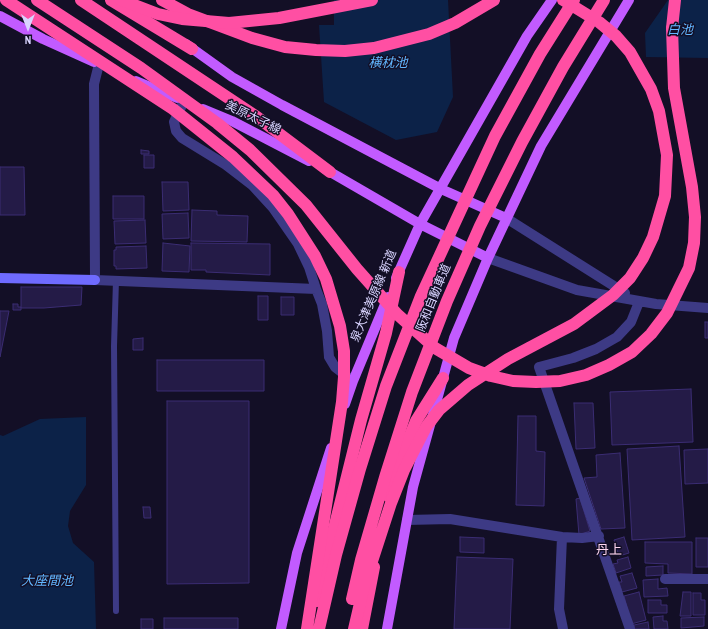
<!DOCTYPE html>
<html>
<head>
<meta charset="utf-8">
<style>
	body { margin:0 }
	#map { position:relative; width:708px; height:629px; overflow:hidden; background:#130f26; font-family:"Archivo Narrow",sans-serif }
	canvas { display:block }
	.north { position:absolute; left:8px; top:8px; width:40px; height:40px; -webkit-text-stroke:3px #130f26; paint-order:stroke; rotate:180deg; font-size:11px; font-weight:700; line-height:16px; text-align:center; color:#d9d4ff }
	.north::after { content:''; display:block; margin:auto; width:14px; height:18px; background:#d9d4ff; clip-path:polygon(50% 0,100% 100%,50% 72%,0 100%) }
</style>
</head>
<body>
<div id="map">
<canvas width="708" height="629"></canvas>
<div class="north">N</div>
</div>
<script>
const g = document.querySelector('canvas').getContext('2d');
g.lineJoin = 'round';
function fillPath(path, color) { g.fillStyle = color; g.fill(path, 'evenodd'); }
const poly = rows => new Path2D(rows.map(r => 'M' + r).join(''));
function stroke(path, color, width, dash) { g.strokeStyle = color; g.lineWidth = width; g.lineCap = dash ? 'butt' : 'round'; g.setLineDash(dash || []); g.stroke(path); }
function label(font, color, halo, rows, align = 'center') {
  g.font = font + ' "Archivo Narrow","Noto Sans JP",sans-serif'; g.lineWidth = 3; g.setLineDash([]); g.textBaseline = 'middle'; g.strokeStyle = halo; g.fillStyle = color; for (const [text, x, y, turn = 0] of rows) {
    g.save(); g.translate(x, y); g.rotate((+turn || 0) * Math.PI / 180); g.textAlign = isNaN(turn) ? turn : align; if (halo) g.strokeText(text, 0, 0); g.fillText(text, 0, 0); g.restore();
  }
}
fillPath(poly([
	[334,0,448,0,453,97,437,132,396,140,324,102,319,25,334,25],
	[668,0,708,0,708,58,646,57,645,33],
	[86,417,86,485,70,511,68,526,73,543,94,562,96,629,0,629,0,435,3,436,40,419]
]), '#0c2248');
const building = poly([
	[141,150,149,151,149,154,141,154,141,150],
	[144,155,154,155,154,168,144,168,144,155],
	[0,167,24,167,25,215,0,215,0,167],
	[162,182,188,182,189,210,163,211,162,182],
	[113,196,144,196,144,219,113,219,113,196],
	[192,210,217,211,217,215,248,216,247,242,191,241,192,210],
	[188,213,189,238,163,239,162,214,188,213],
	[145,220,146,243,115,244,114,221,145,220],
	[163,243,190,246,189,272,162,271,163,243],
	[191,243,270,244,270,275,206,272,206,270,191,270,191,243],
	[146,246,147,268,116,269,116,266,114,266,114,250,116,250,116,247,146,246],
	[21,287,82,287,81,305,44,308,21,308,21,287],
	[258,296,268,296,268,320,258,320,258,296],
	[281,297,294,297,294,315,281,315,281,297],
	[13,304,18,304,18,307,21,307,21,310,13,310,13,304],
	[0,311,9,311,0,357,0,311],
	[705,322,708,322,708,338,705,338,705,322],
	[143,338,143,350,133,350,133,339,143,338],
	[157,360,264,360,264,391,157,391,157,360],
	[691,389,693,442,612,445,610,392,691,389],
	[167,401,249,401,249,583,167,584,167,401],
	[574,403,593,403,595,448,576,449,574,403],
	[518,416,536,416,536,451,545,452,544,506,516,505,518,416],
	[679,446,685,537,632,540,627,449,679,446],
	[708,449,708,483,685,484,684,450,708,449],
	[620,453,625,528,601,529,584,478,597,477,596,455,620,453],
	[580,498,590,531,579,535,576,499,580,498],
	[143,507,150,507,151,518,144,518,143,507],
	[460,537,484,538,484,553,460,552,460,537],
	[624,537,629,553,619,556,614,540,624,537],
	[696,538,708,538,708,567,696,567,696,538],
	[645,542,692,542,692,574,668,573,668,564,645,563,645,542],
	[457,557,513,559,510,629,454,629,457,557],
	[628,557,631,568,616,573,613,564,618,563,617,560,628,557],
	[663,566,663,575,646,576,646,567,663,566],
	[632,573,637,588,622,592,619,582,622,582,620,576,632,573],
	[658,579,658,589,667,588,668,596,644,597,643,580,658,579],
	[639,592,646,620,631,624,624,596,639,592],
	[683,592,691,592,691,616,680,616,683,592],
	[693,593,701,593,701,600,705,600,705,615,693,615,693,593],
	[648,600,661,600,661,605,667,605,667,613,648,613,648,600],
	[663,616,663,621,667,621,668,629,654,629,653,617,663,616],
	[704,617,704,626,681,628,681,618,704,617],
	[164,618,238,618,238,629,164,629,164,618],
	[141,619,153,619,153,629,141,629,141,619],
	[648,622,649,629,634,629,634,625,648,622]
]);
fillPath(building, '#241b47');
stroke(building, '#3b2d73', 1);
stroke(poly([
	[116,611,114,346,116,280]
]), '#3d3a85', 6);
stroke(poly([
	[99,64,94,84,95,280,316,289,322,304,327,331,329,357,335,367,349,378],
	[184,101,174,122,176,131,182,138,226,165,252,185,273,208,298,244,309,267,316,289],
	[506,218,625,293],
	[488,258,577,290,656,304,708,308],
	[407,520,450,519,562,537,582,538,599,536],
	[562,537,559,609,563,629],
	[665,579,708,579],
	[630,629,539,367,573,358,596,349,617,337,631,322,639,302]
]), '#3d3a85', 10);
stroke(poly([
	[0,278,95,280]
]), '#6f6bff', 10);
stroke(poly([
	[0,16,43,39,94,62],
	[186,44,232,77,282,105,441,189,506,218],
	[136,81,177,98],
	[203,109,232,121,309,161],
	[325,169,420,224,488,258],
	[396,278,420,224,527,36,552,0],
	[345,404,353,381,388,297],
	[281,629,297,553,331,448],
	[387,629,413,487,454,338,488,258,541,146,629,0]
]), '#c25bff', 10);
stroke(poly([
	[81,0,257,117,330,172],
	[111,0,192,49],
	[162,0,188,14,252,38,285,47,316,50,345,51,374,48,429,34,455,23,494,0],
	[672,28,675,0],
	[388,496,401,457,416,421,443,378],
	[316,601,361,420,386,333,399,272],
	[362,629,374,567]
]), '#ff4fa3', 12);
stroke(poly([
	[6,0,173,109,233,157,273,195,288,214,315,256,326,279,340,326,344,351,344,377,342,402,307,629],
	[37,0,141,68,217,123,250,150,306,205,357,269,397,314,435,348,469,368,491,376,513,381,536,382,560,381,586,375,609,365,632,352,651,334,667,313,689,268,694,243,695,217,692,187,674,88,672,28],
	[121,0,158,14,182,19,229,23,279,18,372,0],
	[352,599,361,560,386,474,412,392,447,301,480,226,522,142,563,67,604,0],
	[319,629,336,555,360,469,386,386,421,296,495,136,540,54,574,0],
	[354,629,364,586,391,503,404,470,426,427,439,410,468,385,508,359,574,324,613,295,630,278,643,258,653,237,665,196,667,155,659,111,651,89,630,52,616,36,599,22,563,0]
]), '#ff4fa3', 12);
label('12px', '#d9d4ff', '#130f26', [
	["美原太子線",253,118,26],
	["泉大津美原線 新道",374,296,-67],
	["阪和自動車道",434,298,-68]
]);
label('italic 13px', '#62b6ff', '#130f26', [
	["白池",680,31],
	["横枕池",388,64],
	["大座間池",47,582]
]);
label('13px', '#ffd6f0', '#130f26', [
	["丹上",609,551]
]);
</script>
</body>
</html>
